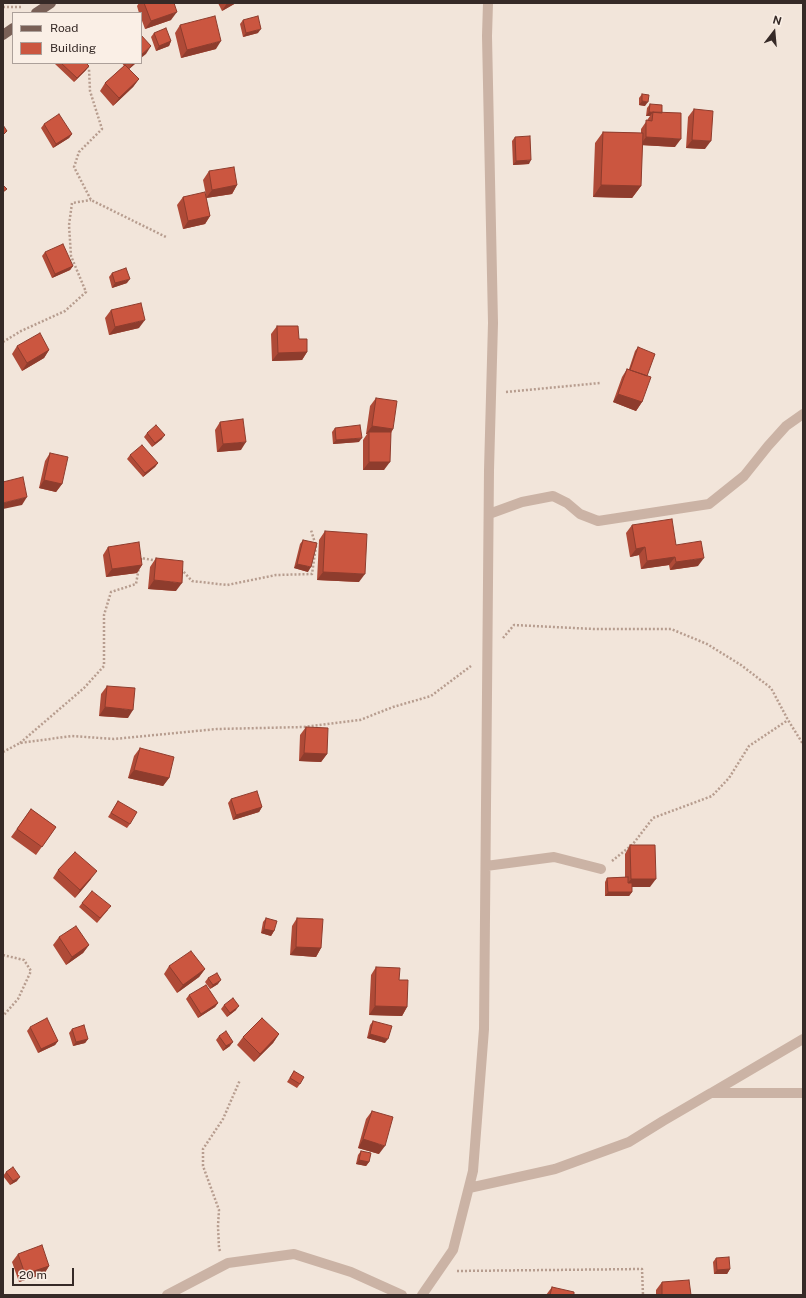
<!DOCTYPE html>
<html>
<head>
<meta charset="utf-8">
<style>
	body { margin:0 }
	#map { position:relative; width:806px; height:1298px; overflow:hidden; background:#f2e5da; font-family:"Public Sans",sans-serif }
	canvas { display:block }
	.frame { position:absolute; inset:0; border:4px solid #362a27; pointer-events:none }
	.legend { position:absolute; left:12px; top:12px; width:130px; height:52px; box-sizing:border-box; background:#faefe6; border:1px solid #aca09a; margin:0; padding:5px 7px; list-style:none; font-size:12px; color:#362a27 }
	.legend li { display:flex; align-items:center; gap:8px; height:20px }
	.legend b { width:20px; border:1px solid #aca09a }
	.north { position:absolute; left:754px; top:12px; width:40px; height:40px; -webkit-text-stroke:3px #faefe6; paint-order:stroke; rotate:16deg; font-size:11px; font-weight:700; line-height:16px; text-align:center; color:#362a27 }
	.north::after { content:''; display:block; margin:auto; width:14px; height:18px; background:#362a27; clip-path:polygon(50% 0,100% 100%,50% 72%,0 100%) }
	.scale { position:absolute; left:12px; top:1268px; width:62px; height:18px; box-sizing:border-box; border:2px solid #362a27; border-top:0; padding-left:5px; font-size:12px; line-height:14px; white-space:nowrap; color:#362a27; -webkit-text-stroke:3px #faefe6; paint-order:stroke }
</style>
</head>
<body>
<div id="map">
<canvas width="806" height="1298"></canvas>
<div class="frame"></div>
<ul class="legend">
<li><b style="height:5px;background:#796057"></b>Road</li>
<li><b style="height:11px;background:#cb5640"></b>Building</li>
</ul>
<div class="north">N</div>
<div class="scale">20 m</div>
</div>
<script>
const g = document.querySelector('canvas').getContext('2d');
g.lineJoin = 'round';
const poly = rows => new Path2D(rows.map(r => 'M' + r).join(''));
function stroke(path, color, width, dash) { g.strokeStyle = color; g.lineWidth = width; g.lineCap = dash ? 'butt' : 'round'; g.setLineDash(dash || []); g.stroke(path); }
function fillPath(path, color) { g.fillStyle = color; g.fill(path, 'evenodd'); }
stroke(poly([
	[3,7,22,7],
	[85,63,89,69,90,91,102,129,79,152,74,167,91,200,166,237],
	[3,342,21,331,65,311,86,292,71,256,69,225,72,203,91,200],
	[506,392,600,383],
	[141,560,141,558,158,561],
	[181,569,192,581,227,585,276,575,312,574,316,546,311,530],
	[503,638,514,625,594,629,671,629,707,644,741,665,771,688,788,720,803,744],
	[20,743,84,688,104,666,104,615,111,592,136,584,139,567],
	[3,752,20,743,72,736,114,739,217,729,304,727,360,720,393,707,431,696,471,666],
	[612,861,633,844,653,818,712,796,729,778,749,746,788,720],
	[3,955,24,960,31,971,18,999,3,1016],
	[220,1251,219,1248,218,1226,219,1210,203,1166,203,1149,223,1119,240,1080],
	[457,1271,642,1269,643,1295]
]), '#b79d8f', 2.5, [2, 2]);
stroke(poly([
	[489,514,522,502,553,496,567,503,580,514,598,521,709,504,744,476,768,446,786,426,803,414],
	[486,866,554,857,601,869],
	[713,1092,803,1039],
	[469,1188,555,1169,629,1142,663,1121,711,1093,803,1093],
	[167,1295,228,1263,294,1254,351,1272,402,1295],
	[422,1295,453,1250,473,1171,484,1029,489,470,493,323,487,36,488,3]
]), '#cbb3a5', 10);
stroke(poly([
	[36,13,51,3],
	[3,35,13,28]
]), '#796057', 10);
fillPath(poly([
	[139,3,174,3,171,20,145,29,141,18,141,13,139,13,137,6],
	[218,3,236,3,222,11],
	[243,20,258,33,243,37,240,24],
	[180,25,216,49,181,58,175,33],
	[154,33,171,41,169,46,156,51,151,37],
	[56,63,86,63,89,66,86,70,74,82,55,64],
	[122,63,136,63,129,69,139,79,133,87,113,106,100,91,105,83,124,66],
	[642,94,645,106,639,105,639,98],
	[650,104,662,113,675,147,642,145,641,186,632,198,593,197,595,143,603,132,641,133,641,129,650,116,646,116,647,108],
	[694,109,705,149,686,148,688,117],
	[44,124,72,134,69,138,53,148,41,128],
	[515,137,529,164,513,165,512,141],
	[209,171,237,185,232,194,206,198,210,216,205,224,183,229,177,205,183,197,206,195,203,180],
	[45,252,73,266,70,270,52,278,42,256],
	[112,273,127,283,112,288,109,277],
	[111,310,139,328,109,335,105,318],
	[277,326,307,352,302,360,272,361,271,334],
	[17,346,49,350,44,358,22,371,12,354],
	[638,347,647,376,642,402,636,411,613,402,622,377,627,369,629,369,635,351],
	[376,398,393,429,391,433,384,470,363,470,363,440,367,434,366,434,370,406],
	[220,422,241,450,217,452,215,430],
	[335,428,359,442,333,444,332,432],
	[147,433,162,439,152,447,144,437],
	[50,453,62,484,56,492,39,488,45,461],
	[130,455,158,463,155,467,143,477,127,459],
	[632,525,676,545,698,566,670,570,669,565,641,569,639,555,630,557,626,533],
	[325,531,359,582,317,580,319,540],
	[303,540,308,572,294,568,300,544],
	[108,547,142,565,137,573,106,577,103,555],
	[156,558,176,591,148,589,150,567],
	[107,686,128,718,99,716,101,694],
	[306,727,327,754,321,762,299,761,300,735],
	[140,748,169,778,163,786,128,778,134,756],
	[231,799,262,807,259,812,233,820,228,803],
	[118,801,130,824,127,828,108,817],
	[31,809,56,827,36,855,11,837],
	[630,845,650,887,632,887,632,892,629,896,605,896,605,882,607,878,625,877,625,854],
	[58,870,91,879,75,898,53,878],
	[82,903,108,910,97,923,79,907],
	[266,918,274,931,271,936,261,933,263,922],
	[297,918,321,948,316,957,290,955,292,926],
	[59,937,89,945,83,953,66,965,53,945],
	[169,966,205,969,199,977,177,993,164,974],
	[376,967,399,980,407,1007,402,1016,369,1015,371,975],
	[208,978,218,984,210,989,205,982],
	[189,995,218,1003,215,1007,198,1018,186,999],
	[224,1005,236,1010,227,1017,221,1009],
	[373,1021,385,1043,367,1038,370,1025],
	[30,1027,58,1041,55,1045,38,1053,27,1031],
	[72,1029,88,1039,85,1043,73,1046,69,1033],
	[279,1034,273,1043,254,1062,237,1045,243,1037],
	[219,1036,230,1046,223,1051,216,1040],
	[294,1071,300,1084,297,1088,287,1082],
	[372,1111,379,1154,358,1148,366,1119],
	[361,1151,369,1162,366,1166,356,1164,358,1155],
	[6,1172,17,1181,10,1185,3,1176],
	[18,1254,49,1266,44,1274,19,1282,12,1262],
	[716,1258,730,1269,727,1274,714,1274,713,1262],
	[662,1282,691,1295,656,1295,656,1290],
	[552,1287,574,1295,546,1295]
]), '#af4a37');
fillPath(poly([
	[227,3,236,3,222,11],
	[177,12,171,20,145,29,151,21],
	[261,29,258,33,243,37,246,33],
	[171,41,169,46,156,51,159,46],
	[221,41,216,49,181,58,187,50],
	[151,46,146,54,141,58,141,55],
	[133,63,136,63,128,70],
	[89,66,86,70,74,82,77,78],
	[139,79,133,87,113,106,119,98],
	[642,101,648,102,645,106,639,105],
	[649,112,662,113,653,112,650,116,646,116],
	[72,134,69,138,53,148,56,144],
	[646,137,681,139,675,147,640,145],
	[692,140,711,141,705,149,686,148],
	[531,160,529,164,513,165,516,161],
	[237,185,232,194,206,198,212,190],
	[601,185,641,186,632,198,593,197],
	[210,216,205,224,183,229,188,221],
	[73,266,70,270,52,278,55,274],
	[130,279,127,283,112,288,115,283],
	[145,320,139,328,109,335,115,327],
	[49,350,44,358,22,371,27,363],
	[307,352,302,360,272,361,278,353],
	[618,394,642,402,636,411,613,402],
	[372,426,393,429,388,437,369,432,367,434,366,434],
	[165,435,162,439,152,447,155,443],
	[362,438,359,442,333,444,336,440],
	[246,442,241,450,217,452,223,444],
	[369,462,390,462,384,470,363,470],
	[158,463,155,467,143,477,145,473],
	[44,480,62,484,56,492,39,488],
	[27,497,22,505,3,509,3,503],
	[645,547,639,555,630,557,636,549],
	[675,557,669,565,641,569,647,561],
	[704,558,698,566,670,570,676,562],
	[297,564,311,567,308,572,294,568],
	[142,565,137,573,106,577,112,569],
	[323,572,365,574,359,582,317,580],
	[154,580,182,583,176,591,148,589],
	[105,707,133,710,128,718,99,716],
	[304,753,327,754,321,762,299,761],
	[134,770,169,778,163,786,128,778],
	[262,807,259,812,233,820,236,815],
	[97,871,91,879,75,898,80,890],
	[631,879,656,879,650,887,625,887],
	[608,892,632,892,629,896,605,896],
	[264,929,274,931,271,936,261,933],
	[89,945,83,953,66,965,72,957],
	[296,947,321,948,316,957,290,955],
	[205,969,199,977,177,993,183,985],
	[221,980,218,984,210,989,213,985],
	[218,1003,215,1007,198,1018,201,1014],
	[239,1006,236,1010,227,1017,230,1013],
	[375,1006,407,1007,402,1016,369,1015],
	[279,1034,273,1043,254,1062,260,1054],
	[370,1034,388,1039,385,1043,367,1038],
	[88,1039,85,1043,73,1046,76,1042],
	[58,1041,55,1045,38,1053,41,1049],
	[233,1042,230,1046,223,1051,226,1046],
	[363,1139,385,1146,379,1154,358,1148],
	[359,1160,369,1162,366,1166,356,1164],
	[20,1177,17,1181,10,1185,13,1181],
	[49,1266,44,1274,19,1282,25,1274],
	[730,1269,727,1274,714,1274,717,1270]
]), '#8e3c2d');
const building = poly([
	[144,3,174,3,177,12,151,21,144,3],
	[215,16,221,41,187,50,180,25,215,16],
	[258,16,261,29,246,33,243,20,258,16],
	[166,28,171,41,159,46,154,33,166,28],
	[141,35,151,46,141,55,141,35],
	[61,63,86,63,89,66,77,78,61,63],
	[125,65,139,79,119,98,105,83,125,65],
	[642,94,649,95,648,102,642,101,642,94],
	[650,104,662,105,662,113,649,112,650,104],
	[694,109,713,111,711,141,692,140,694,109],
	[653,112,681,113,681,139,646,137,646,120,652,121,653,112],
	[59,114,72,134,56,144,44,124,59,114],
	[3,125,7,131,3,135,3,125],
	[603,132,643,133,641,186,601,185,603,132],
	[530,136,531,160,516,161,515,137,530,136],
	[234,167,237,185,212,190,209,171,234,167],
	[3,185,7,189,3,192,3,185],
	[205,192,210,216,188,221,183,197,205,192],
	[63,244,73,266,55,274,45,252,63,244],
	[126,268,130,279,115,283,112,273,126,268],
	[141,303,145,320,115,327,111,310,141,303],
	[277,326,298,326,299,339,307,339,307,352,278,353,277,326],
	[40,333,49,350,27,363,17,346,40,333],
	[638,347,655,354,647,376,630,370,638,347],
	[627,369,651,377,642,402,618,394,627,369],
	[376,398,397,401,393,429,372,426,376,398],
	[243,419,246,442,223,444,220,422,243,419],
	[156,425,165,435,155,443,147,433,156,425],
	[360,425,362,438,336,440,335,428,360,425],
	[369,432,391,432,390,462,369,462,369,432],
	[142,445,158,463,145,473,130,455,142,445],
	[50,453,68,457,62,484,44,480,50,453],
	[23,477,27,497,3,503,3,482,23,477],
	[672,519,676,545,701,541,704,558,676,562,675,557,647,561,645,547,636,549,632,525,672,519],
	[325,531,367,534,365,574,323,572,325,531],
	[303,540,317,543,311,567,297,564,303,540],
	[139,542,142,565,112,569,108,547,139,542],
	[156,558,183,561,182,583,154,580,156,558],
	[107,686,135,688,133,710,105,707,107,686],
	[306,727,328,728,327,754,304,753,306,727],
	[140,748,174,757,169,778,134,770,140,748],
	[257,791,262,807,236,815,231,799,257,791],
	[118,801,137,812,130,824,111,813,118,801],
	[31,809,56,827,42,847,17,829,31,809],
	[630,845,655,845,656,879,631,879,630,845],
	[75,852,97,871,80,890,58,870,75,852],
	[628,877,628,883,632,883,632,892,608,892,607,878,628,877],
	[92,891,111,906,100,918,82,903,92,891],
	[266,918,277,921,274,931,264,929,266,918],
	[297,918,323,919,321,948,296,947,297,918],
	[76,926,89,945,72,957,59,937,76,926],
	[191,951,205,969,183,985,169,966,191,951],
	[376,967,400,968,399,980,408,980,407,1007,375,1006,376,967],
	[217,973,221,980,213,985,208,978,217,973],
	[206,985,218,1003,201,1014,189,995,206,985],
	[233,998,239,1006,230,1013,224,1005,233,998],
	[47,1018,58,1041,41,1049,30,1027,47,1018],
	[262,1018,279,1034,260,1054,243,1037,262,1018],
	[373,1021,392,1026,388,1039,370,1034,373,1021],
	[84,1025,88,1039,76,1042,72,1029,84,1025],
	[226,1031,233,1042,226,1046,219,1036,226,1031],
	[294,1071,304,1077,300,1084,290,1078,294,1071],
	[372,1111,393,1117,385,1146,363,1139,372,1111],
	[361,1151,371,1153,369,1162,359,1160,361,1151],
	[13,1167,20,1177,13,1181,6,1172,13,1167],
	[42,1245,49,1266,25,1274,18,1254,42,1245],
	[729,1257,730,1269,717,1270,716,1258,729,1257],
	[689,1280,691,1295,662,1295,662,1282,689,1280],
	[552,1287,574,1292,574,1295,550,1295,552,1287]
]);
fillPath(building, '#cb5640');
stroke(building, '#8e3c2d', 1);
</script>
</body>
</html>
